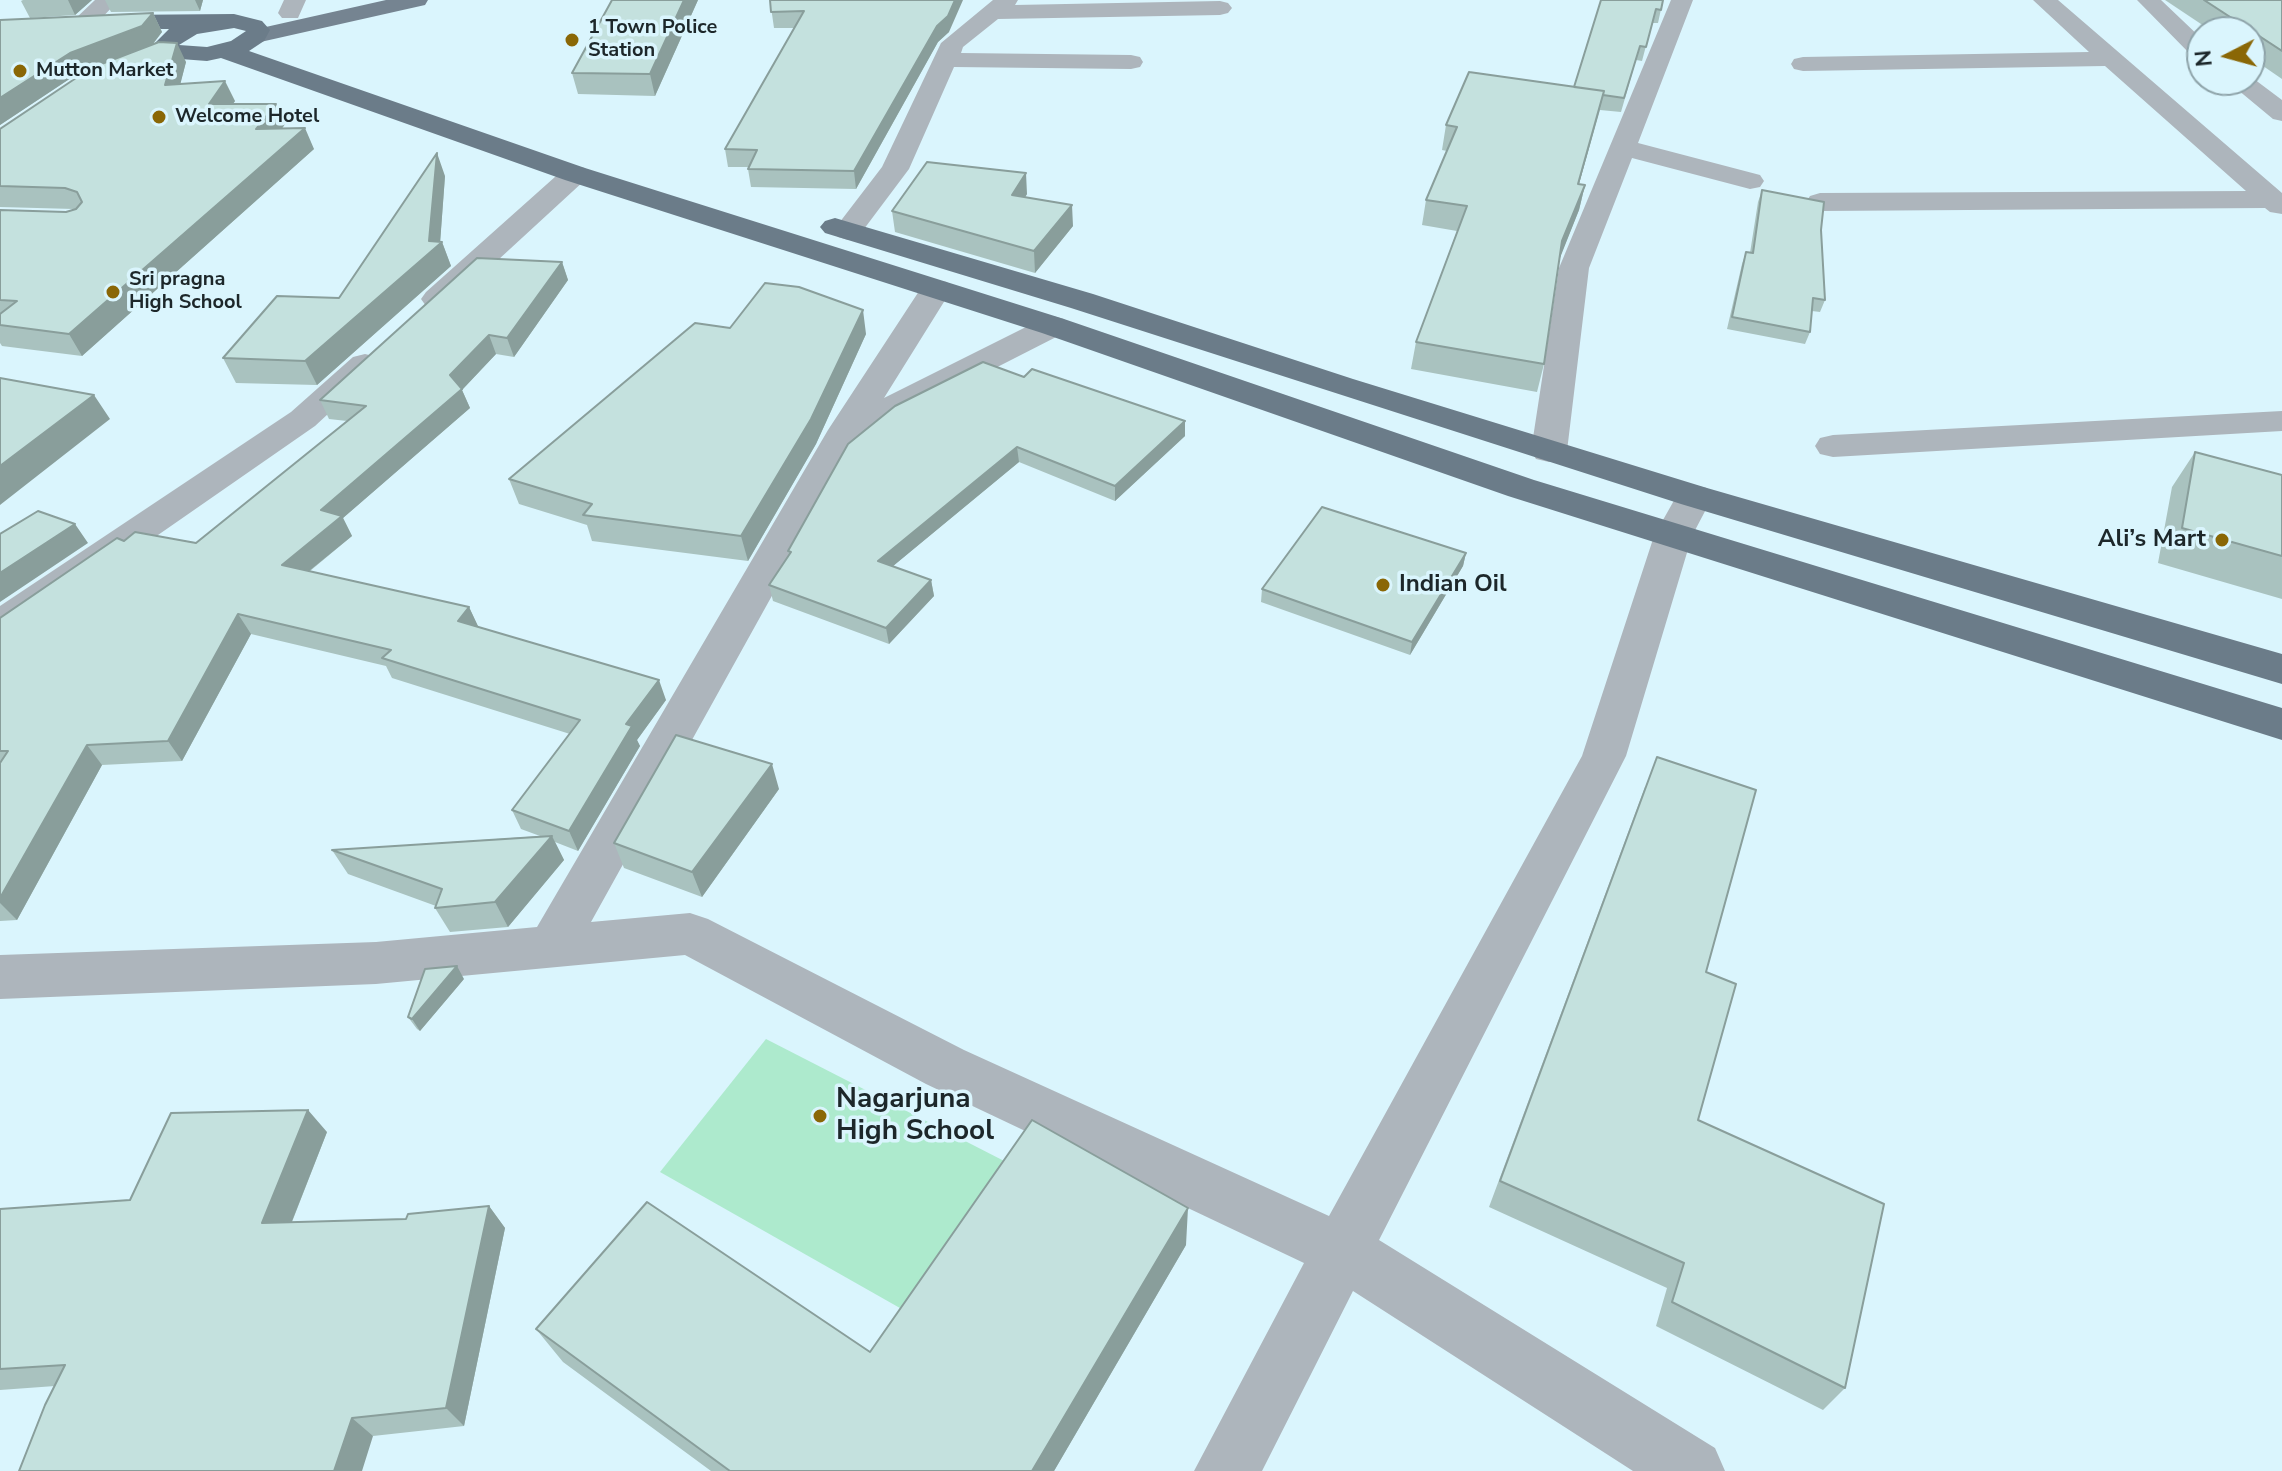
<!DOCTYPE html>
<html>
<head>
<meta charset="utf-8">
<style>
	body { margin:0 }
	#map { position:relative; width:2282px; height:1471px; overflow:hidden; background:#daf5fd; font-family:"Nunito Sans",sans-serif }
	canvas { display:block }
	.north { position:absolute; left:2186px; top:16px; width:80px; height:80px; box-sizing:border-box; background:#daf5fd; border:2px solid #8ea3a9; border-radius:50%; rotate:264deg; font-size:22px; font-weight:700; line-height:32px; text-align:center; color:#1d272a }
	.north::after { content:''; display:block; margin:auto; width:28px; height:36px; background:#8a6706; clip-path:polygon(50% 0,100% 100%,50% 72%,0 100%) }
</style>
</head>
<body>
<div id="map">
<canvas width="2282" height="1471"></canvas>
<div class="north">N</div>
</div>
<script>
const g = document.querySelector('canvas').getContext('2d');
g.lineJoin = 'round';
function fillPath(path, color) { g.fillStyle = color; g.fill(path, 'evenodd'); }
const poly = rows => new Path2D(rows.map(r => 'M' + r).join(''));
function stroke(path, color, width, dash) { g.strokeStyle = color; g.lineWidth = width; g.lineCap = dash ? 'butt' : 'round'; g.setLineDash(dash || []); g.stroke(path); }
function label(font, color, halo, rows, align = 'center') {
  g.font = font + ' "Nunito Sans",sans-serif'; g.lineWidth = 7; g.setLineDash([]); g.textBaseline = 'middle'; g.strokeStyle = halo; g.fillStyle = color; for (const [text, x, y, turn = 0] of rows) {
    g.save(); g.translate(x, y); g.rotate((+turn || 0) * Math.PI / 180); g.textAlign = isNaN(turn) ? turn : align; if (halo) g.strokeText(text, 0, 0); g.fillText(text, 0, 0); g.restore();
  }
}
fillPath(poly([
	[766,1039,1010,1164,914,1316,660,1172]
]), '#adeacd');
fillPath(poly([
	[95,0,119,0,91,29,75,29,71,24,75,19,95,0],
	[284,0,306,0,298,18,282,18,278,13,284,0],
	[993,0,1018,0,1015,5,1220,1,1228,3,1232,8,1228,13,1220,15,998,19,963,47,961,53,1131,55,1140,57,1143,62,1140,67,1131,69,954,67,909,169,858,237,848,240,838,237,833,231,882,167,941,43,993,0],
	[1671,0,1693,0,1638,143,1760,175,1764,181,1760,187,1750,189,1632,158,1589,268,1567,451,1562,459,1549,462,1536,459,1531,451,1559,268,1671,0],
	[2033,0,2058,0,2282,193,2282,214,2270,212,2265,208,1820,211,1810,208,1806,202,1810,196,1820,193,2246,191,2105,66,1803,71,1794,69,1791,64,1794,59,1803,57,2089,52,2033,0],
	[2137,0,2161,0,2202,39,2202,59,2193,57,2137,0],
	[2250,76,2282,100,2282,121,2273,119,2226,80,2250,80,2250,76],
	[575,166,585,168,589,174,585,180,448,306,437,308,426,306,421,299,426,292,565,168,575,166],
	[936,280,947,282,952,289,884,398,1042,319,1053,316,1064,319,1069,326,1064,333,860,437,591,922,690,913,708,919,964,1050,1329,1216,1582,756,1654,536,1681,488,1694,485,1707,488,1713,496,1692,536,1626,756,1379,1240,1715,1448,1725,1471,1633,1471,1353,1291,1262,1471,1194,1471,1304,1263,926,1084,685,955,376,984,0,999,0,955,376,942,537,927,828,430,925,282,936,280],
	[365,354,377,357,382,364,315,426,14,635,0,639,0,606,291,412,353,357,365,354],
	[2282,411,2282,431,1833,457,1820,454,1815,446,1820,438,1833,435,2282,411]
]), '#adb5bc');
fillPath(poly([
	[386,0,428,0,425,5,256,43,248,41,244,36,248,31,386,0]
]), '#758491');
fillPath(poly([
	[234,14,262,21,270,30,264,41,249,51,585,168,1064,319,1534,480,2282,708,2282,740,1508,496,1042,333,565,180,221,58,207,61,167,58,154,44,169,29,114,29,0,37,0,23,114,15,234,14],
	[234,28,246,31,231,41,207,47,179,45,197,34,234,28],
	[835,218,1093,294,1353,379,1707,488,2282,654,2282,684,1681,504,1071,308,825,233,820,227,825,221,835,218]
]), '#6b7c89');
fillPath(poly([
	[23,0,92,0,75,15,30,18,21,1],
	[105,0,203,0,200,11,111,12],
	[612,0,698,0,655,96,578,94,572,73],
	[770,0,949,32,938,42,856,189,751,187,748,169,749,167,728,167,725,149,794,28,774,28],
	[1663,0,1658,23,1652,23,1642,61,1636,60,1621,112,1600,110,1579,184,1585,185,1579,210,1559,259,1544,364,1537,392,1411,369,1416,342,1457,231,1422,225,1426,200,1447,151,1442,150,1446,125,1574,87],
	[2165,0,2282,0,2282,79,2250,57,2250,32,2213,32],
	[153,13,162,32,153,44,186,62,180,84,235,101,233,104,285,124,282,129,314,149,82,356,2,346,0,343,0,210,66,212,74,209,0,207,0,129,89,69,80,72,0,125,0,20],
	[445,176,440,242,442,242,451,266,317,385,236,383,223,358,339,298],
	[1762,190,1821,230,1825,300,1820,312,1812,311,1810,332,1805,344,1727,329,1742,264,1746,252,1750,253,1758,202],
	[1027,194,1025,197,1073,226,1035,273,895,232,892,211],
	[562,262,568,280,514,357,496,354,462,390,470,408,343,518,352,536,310,571,469,607,478,627,666,700,637,740,640,746,578,851,555,842,564,860,508,927,450,932,435,908,436,906,348,874,332,850,540,836,521,829,512,810,570,734,392,678,386,666,251,634,182,761,102,765,17,920,0,921,0,618,124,541,196,543,347,421,329,419,320,400],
	[730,328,866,334,816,444,748,561,592,541,587,525,519,504,509,479],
	[1024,377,1185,421,1185,436,1115,501,1019,462,893,566,931,580,934,596,889,644,773,601,769,585,789,555,788,551],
	[2195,452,2282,475,2282,599,2158,563,2172,487],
	[1466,553,1463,566,1410,655,1261,602,1262,589],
	[1645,787,1706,972,1698,1120,1845,1388,1823,1410,1656,1326,1667,1288,1489,1207],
	[779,789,702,897,624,868,614,843],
	[464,979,420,1031,417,1029,408,1017],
	[327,1132,292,1222,406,1219,489,1206,505,1228,464,1426,373,1436,55,1386,0,1390,0,1209,130,1200],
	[1186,1245,1054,1471,711,1471,563,1362,536,1329,870,1352]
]), '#a9c2bf');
fillPath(poly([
	[68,0,92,0,75,15],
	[195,0,203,0,200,11],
	[684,0,698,0,655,96,650,74],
	[955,0,963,0,949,32,938,42,856,189,854,171,937,26],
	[153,13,162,32,152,45,80,72,0,125,0,98,70,53],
	[177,43,186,62,175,105,165,85],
	[225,81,235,101,218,125,209,104],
	[1604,91,1598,115,1572,209,1578,184],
	[276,104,285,124,266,149,256,129],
	[305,128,314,149,82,356,69,334],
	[437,153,445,176,440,244,442,242,451,266,317,385,305,361,429,241],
	[1026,173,1027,194,1014,216,1012,195],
	[1585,185,1579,210,1556,268,1562,241],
	[1072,205,1073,226,1035,273,1034,251],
	[562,262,568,280,514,357,507,338],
	[863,310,866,334,816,444,748,561,741,536],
	[489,335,496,354,462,390,470,408,343,518,352,536,293,584,282,565,321,510],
	[94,395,110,419,0,505,0,466],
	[1185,421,1185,436,1115,501,1115,486],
	[1017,447,1019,462,881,576,878,561],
	[75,524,88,543,0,602,0,573],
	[1466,553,1463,566,1410,655,1412,642],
	[931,580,934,596,889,644,886,628],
	[469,607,478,626,468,641,458,621],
	[238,614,251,634,182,761,168,741],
	[659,680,666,700,637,740,640,746,578,851,569,831,626,724],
	[87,745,102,765,17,920,0,903,0,898],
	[772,764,779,789,702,897,692,872],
	[552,836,564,860,508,927,495,902],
	[457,966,464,979,420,1031,412,1019],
	[308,1110,327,1132,283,1244,262,1223],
	[489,1206,505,1228,464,1426,446,1408],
	[1188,1208,1186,1245,1054,1471,1032,1471],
	[352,1418,373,1436,362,1471,334,1471]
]), '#899e9b');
const building = poly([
	[612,0,684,0,650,74,572,73,612,0],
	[770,0,955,0,948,16,937,26,854,171,748,169,757,150,725,149,804,11,771,12,770,0],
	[1601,0,1663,0,1661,10,1656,9,1646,47,1640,46,1624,98,1603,95,1604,91,1574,87,1601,0],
	[2204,0,2282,0,2282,51,2204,0],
	[153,13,142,26,70,53,0,98,0,20,153,13],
	[159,42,177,43,165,85,225,81,209,104,276,104,256,129,305,128,69,334,0,325,0,314,17,301,0,300,0,210,66,212,76,209,82,202,77,192,65,188,0,186,0,129,91,68,159,42],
	[1469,72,1604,91,1578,184,1585,185,1562,241,1544,364,1416,342,1467,206,1426,200,1457,127,1446,125,1469,72],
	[437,153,429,241,442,242,305,361,223,358,277,296,339,298,437,153],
	[927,162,1026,173,1012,195,1072,205,1034,251,892,211,927,162],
	[1762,190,1824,202,1821,230,1825,300,1813,298,1810,332,1732,317,1746,252,1753,253,1762,190],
	[477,258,562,262,507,338,489,335,450,375,462,389,321,510,342,516,282,565,469,607,458,621,659,680,626,724,632,726,569,831,512,810,580,720,382,658,391,650,238,614,168,741,87,745,0,898,0,763,8,751,0,751,0,618,117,538,124,541,135,532,196,543,366,406,320,400,477,258],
	[765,283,799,287,863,310,811,419,741,536,583,515,592,504,509,479,695,323,730,328,765,283],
	[983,362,1024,377,1032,369,1185,421,1115,486,1017,447,878,561,931,580,886,628,769,585,791,552,788,551,848,444,895,406,983,362],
	[0,378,94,395,0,466,0,378],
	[2195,452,2282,475,2282,556,2182,528,2195,452],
	[1322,507,1466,553,1412,642,1262,589,1322,507],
	[38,511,75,524,0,573,0,534,38,511],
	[676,735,772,764,692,872,614,843,676,735],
	[1657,757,1756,790,1706,972,1736,984,1698,1120,1884,1204,1845,1388,1672,1302,1684,1263,1500,1181,1657,757],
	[552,836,495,902,435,908,442,889,332,850,552,836],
	[457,966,412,1019,408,1017,425,969,457,966],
	[308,1110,262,1223,406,1219,408,1214,489,1206,446,1408,352,1418,334,1471,19,1471,45,1405,65,1365,0,1369,0,1209,130,1200,171,1113,308,1110],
	[1032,1120,1188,1208,1032,1471,730,1471,536,1329,647,1202,870,1352,1032,1120]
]);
fillPath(building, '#c4e1de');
stroke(building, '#899e9b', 2);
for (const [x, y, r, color] of [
	[572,40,8,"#8a6706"],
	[20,71,8,"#8a6706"],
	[159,117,8,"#8a6706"],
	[113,292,8,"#8a6706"],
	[2222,540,8,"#8a6706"],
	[1383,585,8,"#8a6706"],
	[820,1116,8,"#8a6706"]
]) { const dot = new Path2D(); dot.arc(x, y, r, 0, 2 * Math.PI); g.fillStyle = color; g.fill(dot); stroke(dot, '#daf5fd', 3); }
label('bold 20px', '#1d272a', '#daf5fd', [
	["1 Town Police",588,28],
	["Station",588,51],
	["Mutton Market",36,71],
	["Welcome Hotel",175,117],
	["Sri pragna",129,280],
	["High School",129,303]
], 'left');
label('bold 24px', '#1d272a', '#daf5fd', [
	["Ali’s Mart",2206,540],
	["Indian Oil",1399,585,"left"]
], 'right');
label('bold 28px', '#1d272a', '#daf5fd', [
	["Nagarjuna",836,1100],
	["High School",836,1132]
], 'left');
</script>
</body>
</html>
